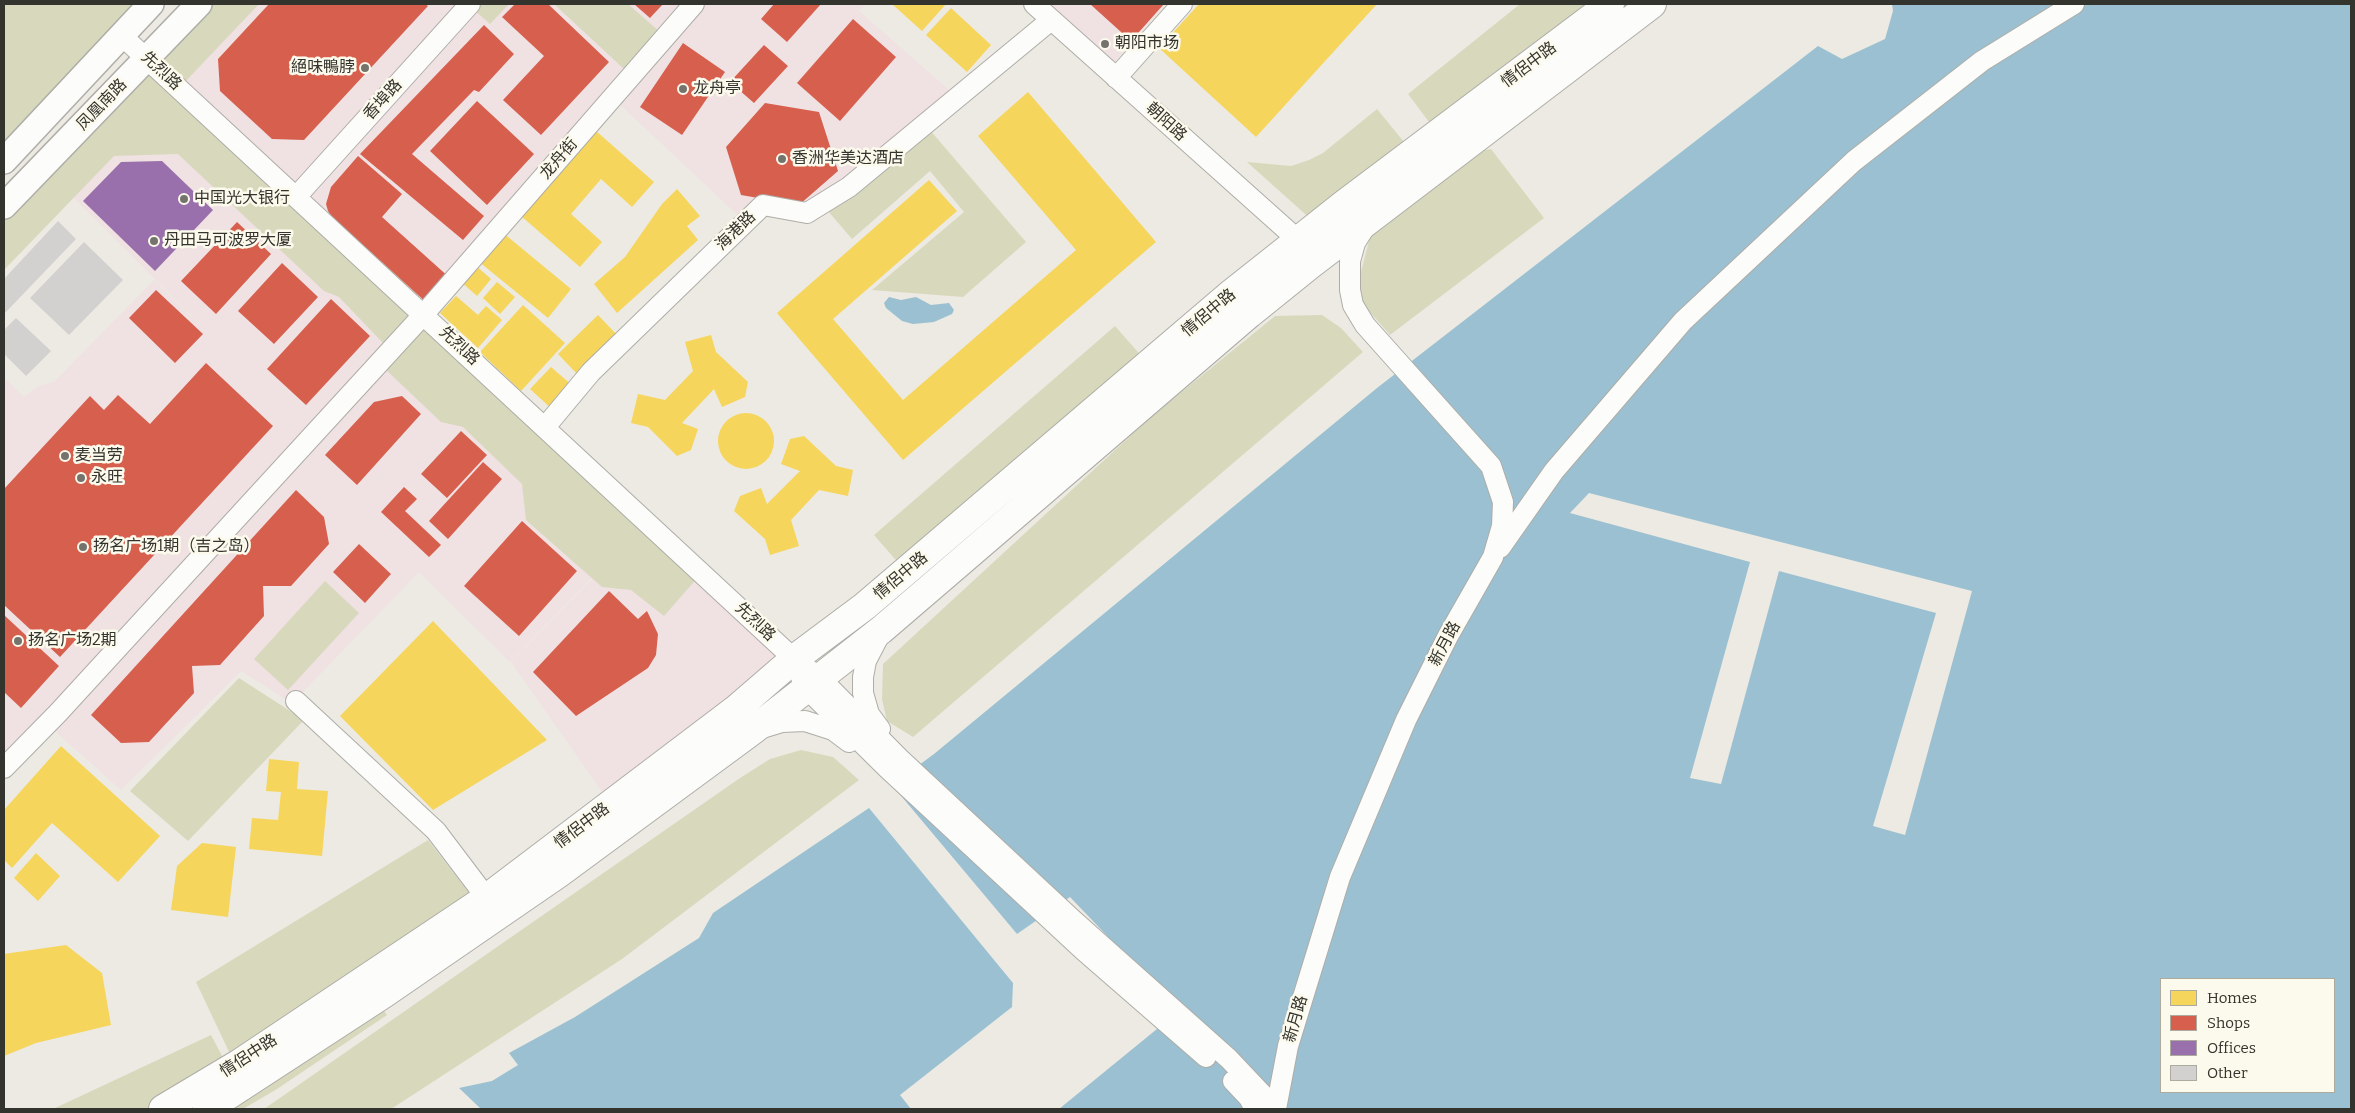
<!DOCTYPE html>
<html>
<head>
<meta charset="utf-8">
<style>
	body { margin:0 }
	#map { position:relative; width:2355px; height:1113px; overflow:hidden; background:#eceae2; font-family:Bitter,serif }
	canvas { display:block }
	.frame { position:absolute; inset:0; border:5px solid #34342e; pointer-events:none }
	.legend { position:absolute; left:2160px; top:978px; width:175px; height:115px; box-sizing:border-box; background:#fcfaec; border:1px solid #acaba0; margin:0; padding:6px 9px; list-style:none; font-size:15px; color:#34342e }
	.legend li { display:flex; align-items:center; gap:10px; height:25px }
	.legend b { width:25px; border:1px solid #acaba0 }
</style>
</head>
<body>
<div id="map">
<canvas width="2355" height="1113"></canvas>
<div class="frame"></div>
<ul class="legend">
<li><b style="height:14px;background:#f6d55c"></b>Homes</li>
<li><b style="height:14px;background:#d6604d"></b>Shops</li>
<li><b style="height:14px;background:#9970ab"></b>Offices</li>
<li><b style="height:14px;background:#d3d1d0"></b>Other</li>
</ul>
</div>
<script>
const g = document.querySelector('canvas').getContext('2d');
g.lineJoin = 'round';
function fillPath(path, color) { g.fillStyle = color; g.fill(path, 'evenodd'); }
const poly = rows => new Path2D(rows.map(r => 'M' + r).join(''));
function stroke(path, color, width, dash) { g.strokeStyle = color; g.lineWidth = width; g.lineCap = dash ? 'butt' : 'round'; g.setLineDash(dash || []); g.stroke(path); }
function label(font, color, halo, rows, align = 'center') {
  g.font = font + ' Bitter,"Noto Sans SC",serif'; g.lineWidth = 5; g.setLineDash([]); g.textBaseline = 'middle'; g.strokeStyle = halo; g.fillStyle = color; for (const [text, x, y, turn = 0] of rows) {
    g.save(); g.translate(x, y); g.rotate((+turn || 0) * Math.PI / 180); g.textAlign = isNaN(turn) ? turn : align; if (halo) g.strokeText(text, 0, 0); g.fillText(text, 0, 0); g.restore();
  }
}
fillPath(poly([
	[200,4,469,4,296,196,423,314,4,766,4,377,24,397,38,386,54,382,154,280,233,357,43,167],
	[472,4,693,4,424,313,298,197],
	[695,4,865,4,859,11,957,97,807,212,763,204,745,222,613,98],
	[1035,4,1166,4,1108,69],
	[424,315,646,522,510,662,419,572,292,703,241,671,121,790,48,725,297,454,322,476,298,453],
	[647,523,793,659,610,803,511,662]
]), '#f0e1e3');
fillPath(poly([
	[4,4,138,4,4,159],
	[207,4,259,4,183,84,157,58],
	[478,4,509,4,490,24,473,9],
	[554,4,628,4,660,32,624,69],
	[1520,4,1598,4,1432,126,1408,94],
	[148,66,414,309,383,343,339,297,324,291,178,154,114,156,4,270,4,217],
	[1377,109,1409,148,1314,222,1247,162,1291,166,1309,160,1323,153],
	[929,129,1026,242,963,297,872,290,964,212,930,171,852,239,828,211],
	[1491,149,1544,218,1390,335,1355,295,1370,237,1470,153],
	[1322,315,1341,328,1363,352,913,737,887,721,882,699,883,664,1152,416,1275,316],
	[424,319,699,576,664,616,631,590,602,587,526,520,522,484,463,427,441,422,382,366],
	[1115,326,1144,359,901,566,874,535],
	[325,581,359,613,288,690,254,659],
	[239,678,304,720,188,841,130,791],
	[801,750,833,757,859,780,622,959,391,1109,264,1109,740,778,770,759],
	[428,840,473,898,231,1056,196,982],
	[382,1008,387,1015,277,1089,243,1109,225,1109],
	[211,1035,228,1067,156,1109,53,1109]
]), '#d8d9bc');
fillPath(poly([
	[1892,4,2351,4,2351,1109,1059,1109,1179,1011,1070,897,1017,934,892,785,934,754,1377,388,1818,46,1842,59,1885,39,1893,11],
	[2161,979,2334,979,2334,1092,2161,1092],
	[889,297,901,300,916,297,931,305,949,303,954,310,952,314,934,322,913,324,902,321,886,308,884,303],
	[869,808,1013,983,1012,1007,900,1095,911,1109,481,1109,459,1088,492,1081,518,1065,509,1053,575,1017,699,938,713,913]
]), '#9bc0d1');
fillPath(poly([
	[1589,493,1972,591,1905,835,1873,826,1936,613,1779,571,1721,784,1690,778,1750,562,1570,513]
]), '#eceae2');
fillPath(poly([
	[892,4,946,4,922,31],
	[1199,4,1377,4,1256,137,1159,48],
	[951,8,991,45,967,72,926,35],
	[1028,92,1156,242,903,460,777,313,929,180,957,211,833,319,903,400,1076,250,978,136],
	[596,131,654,182,632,207,601,179,571,214,602,242,580,267,521,216],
	[677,189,700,216,687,226,698,240,617,313,594,284,625,257,662,204],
	[502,232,571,289,548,318,478,261],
	[474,264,491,279,477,296,459,280],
	[497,282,515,297,500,314,483,298],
	[456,296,478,315,486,306,502,320,478,348,440,313],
	[523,305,565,343,521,391,480,352],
	[598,315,619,337,579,376,558,354],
	[711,335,716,352,748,382,745,397,722,407,714,389,682,423,698,429,691,450,677,456,648,427,631,423,638,394,665,400,693,371,685,342],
	[551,367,574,387,553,410,530,389],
	'718 441a28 28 0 1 1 56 0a28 28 0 1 1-56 0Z',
	[804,436,836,466,853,470,848,496,819,490,791,520,799,546,770,555,765,539,734,511,740,496,761,488,767,504,800,471,781,464,790,439],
	[433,621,547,740,433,810,340,716],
	[61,746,160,836,118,882,52,823,12,868,4,860,4,810],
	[269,759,299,762,297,789,328,791,322,856,249,849,252,818,278,820,281,792,266,791],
	[202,843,236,847,228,917,171,910,177,866],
	[36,853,60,876,38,901,14,878],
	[66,945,102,973,111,1025,36,1043,4,1056,4,954]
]), '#f6d55c');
fillPath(poly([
	[269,4,425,4,428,6,304,140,272,139,220,91,218,59],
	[515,4,548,4,609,62,541,135,503,100,544,56,502,17],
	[634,4,663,4,650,18],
	[774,4,821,4,787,42,761,19],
	[1090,4,1164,4,1131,41],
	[853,19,896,57,840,121,797,83],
	[484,25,514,54,479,92,474,90,412,154,484,216,463,240,360,154],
	[683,43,725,72,682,135,640,107],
	[764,45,788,66,754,103,730,82],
	[477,101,534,154,487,205,430,151],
	[765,103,819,112,838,171,799,205,741,195,726,147],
	[358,156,402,194,382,217,451,279,428,304,332,217,328,211,326,204,331,187],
	[237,222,271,254,216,314,181,281],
	[282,263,318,297,274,344,238,311],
	[156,290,203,334,175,363,129,318],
	[331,299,370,336,306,405,267,369],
	[206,363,273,426,60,657,4,605,4,489,90,396,104,410,118,395,150,424],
	[402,396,421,414,357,485,325,455,374,402],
	[461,431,487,455,447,498,421,474],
	[483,462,502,479,448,539,429,521],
	[404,487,417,499,405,511,441,545,429,557,381,512],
	[296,490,324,517,329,544,291,586,263,586,264,616,220,665,192,666,194,693,149,742,121,743,91,715],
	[522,521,577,571,519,636,464,586],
	[359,544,391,574,365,603,333,572],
	[609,591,638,619,647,611,658,634,656,655,648,668,576,716,533,672],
	[4,615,59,666,21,708,4,692]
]), '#d6604d');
fillPath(poly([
	[162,161,213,210,155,271,83,201,121,162]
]), '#9970ab');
fillPath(poly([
	[58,221,76,239,4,314,4,279],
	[84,242,123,280,69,335,30,298],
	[16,318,51,351,26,376,4,354,4,330]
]), '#d3d1d0');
const minor = poly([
	[1034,4,1298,240],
	[121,35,794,659,819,677,899,758,1072,919,1229,1059,1263,1095,1273,1109],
	[1116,78,1182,4],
	[296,197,470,4],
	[546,426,591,372,763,205,807,213,849,187,1051,20],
	[1500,548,1554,471,1683,321,1854,161,1982,61,2074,4],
	[880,634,866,661,863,677,863,693,869,714,880,729],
	[801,677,806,688,887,768,1083,950,1206,1057],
	[296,701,436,831,495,909],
	[759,729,782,722,805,721,833,730,849,742],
	[4,768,58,713,424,314,694,4],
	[1233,1081,1249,1098,1255,1109],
	[1276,1109,1288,1046,1340,877,1406,720,1448,636,1493,557,1502,526,1503,502,1491,466,1365,325,1353,305,1350,290,1350,261,1355,243,1365,227]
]);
const major = poly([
	[4,161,151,4],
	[4,206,199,4]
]);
const highway = poly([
	[163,1109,240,1063,487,898,735,710,794,659,865,606,1232,293,1343,205,1610,4],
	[207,1109,385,993,558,874,752,731,881,630,1249,314,1311,264,1652,4]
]);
stroke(minor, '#aeada7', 22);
stroke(major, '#aeada7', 28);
stroke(highway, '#aeada7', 30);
stroke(minor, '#fcfcfb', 20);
stroke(major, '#fcfcfb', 25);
stroke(highway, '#fcfcfb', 28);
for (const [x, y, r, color] of [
	[1105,44,5,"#74746d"],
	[365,68,5,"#74746d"],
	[683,89,5,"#74746d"],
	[782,159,5,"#74746d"],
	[184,199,5,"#74746d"],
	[154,241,5,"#74746d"],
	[65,456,5,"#74746d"],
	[81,478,5,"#74746d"],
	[83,547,5,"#74746d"],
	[18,641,5,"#74746d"]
]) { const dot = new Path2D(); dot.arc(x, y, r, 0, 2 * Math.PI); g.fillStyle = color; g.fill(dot); stroke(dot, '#fcfaec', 2); }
label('16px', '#34342e', '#fcfaec', [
	["朝阳市场",1115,44],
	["絕味鴨脖",355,68,"right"],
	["龙舟亭",693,89],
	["香洲华美达酒店",792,159],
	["中国光大银行",194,199],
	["丹田马可波罗大厦",164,241],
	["麦当劳",75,456],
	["永旺",91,478],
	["扬名广场1期（吉之岛）",93,547],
	["扬名广场2期",28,641]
], 'left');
label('16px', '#34342e', '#fcfaec', [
	["情侶中路",1529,65,-37],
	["先烈路",161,71,43],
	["香埠路",383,100,-48],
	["凤凰南路",102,105,-46],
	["朝阳路",1166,122,42],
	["龙舟街",559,159,-49],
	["海港路",736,231,-44],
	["情侶中路",1209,313,-40],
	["先烈路",459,346,43],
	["情侶中路",901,576,-40],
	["先烈路",755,622,43],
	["新月路",1445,644,-62],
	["情侶中路",582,826,-37],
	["新月路",1296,1019,-74],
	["情侶中路",249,1056,-33]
]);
</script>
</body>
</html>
